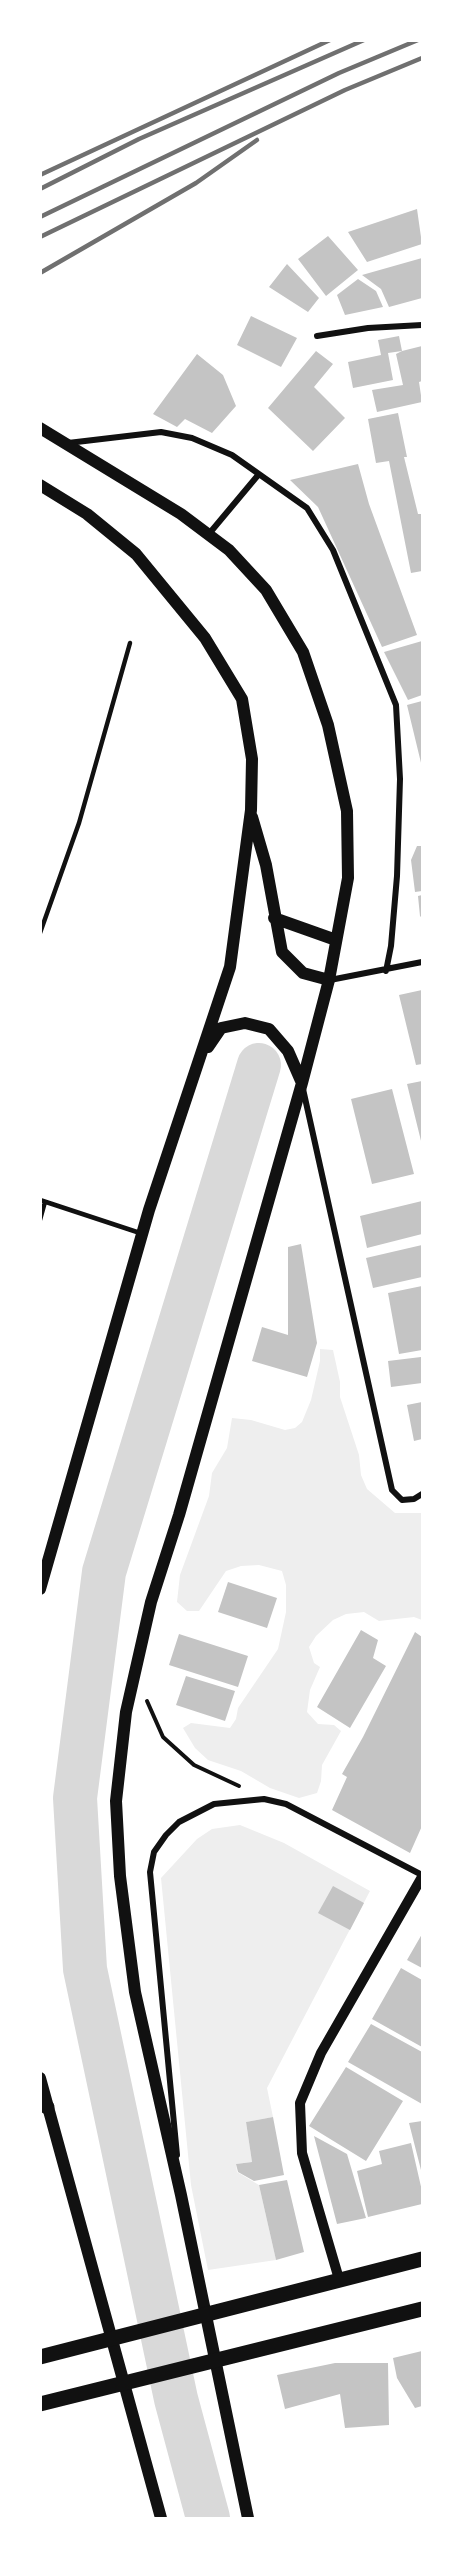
<!DOCTYPE html>
<html>
<head>
<meta charset="utf-8">
<style>
	body { margin:0 }
	#map { position:relative; width:463px; height:2559px; overflow:hidden; background:#fff; font-family:Roboto,sans-serif }
	canvas { display:block }
	.frame { position:absolute; inset:0; border:42px solid #fff; pointer-events:none }
</style>
</head>
<body>
<div id="map">
<canvas width="463" height="2559"></canvas>
<div class="frame"></div>
</div>
<script>
const g = document.querySelector('canvas').getContext('2d');
g.lineJoin = 'round';
function fillPath(path, color) { g.fillStyle = color; g.fill(path, 'evenodd'); }
const poly = rows => new Path2D(rows.map(r => 'M' + r).join(''));
function stroke(path, color, width, dash) { g.strokeStyle = color; g.lineWidth = width; g.lineCap = dash ? 'butt' : 'round'; g.setLineDash(dash || []); g.stroke(path); }
fillPath(poly([
	[320,1349,333,1350,340,1382,340,1397,359,1455,361,1475,367,1489,395,1513,422,1513,422,1620,414,1617,379,1621,364,1612,346,1614,333,1620,316,1636,309,1647,314,1663,320,1667,310,1690,307,1712,318,1724,334,1725,341,1731,322,1765,321,1781,317,1793,299,1798,270,1788,241,1771,208,1760,195,1748,183,1728,191,1723,230,1728,236,1719,238,1708,278,1649,286,1612,286,1585,282,1571,259,1565,241,1566,226,1571,199,1611,187,1611,177,1602,180,1575,209,1496,212,1473,227,1448,232,1418,251,1420,285,1430,295,1428,302,1422,311,1400,320,1361],
	[240,1825,284,1843,370,1891,267,2088,273,2117,246,2122,252,2162,236,2164,237,2172,259,2185,276,2260,208,2270,191,2185,161,1878,197,1839,212,1829]
]), '#eee');
stroke(poly([
	[208,2518,176,2399,85,1969,75,1798,104,1572,259,1065]
]), '#d9d9d9', 44);
fillPath(poly([
	[417,209,422,244,367,262,348,232],
	[328,236,358,270,326,296,298,259],
	[422,258,422,298,389,307,381,289,362,275],
	[287,264,319,298,308,312,269,287],
	[358,279,376,291,383,307,345,315,337,295],
	[251,316,297,338,281,367,237,345],
	[399,336,402,351,388,353,393,380,353,388,348,362,381,355,378,340],
	[422,346,422,381,419,382,422,402,377,412,372,390,403,385,396,354,402,351],
	[316,351,333,364,314,387,345,418,313,451,268,408],
	[197,354,223,375,236,406,212,433,185,419,177,427,153,414],
	[398,413,407,457,404,457,418,514,422,514,422,571,411,573,389,461,376,463,368,419],
	[358,464,369,504,417,635,382,647,318,507,290,480],
	[422,641,422,695,408,700,384,652],
	[422,701,422,767,407,705],
	[417,846,422,846,422,891,415,892,411,860],
	[422,895,422,918,420,916,418,896],
	[422,990,422,1064,416,1065,399,995],
	[422,1081,422,1145,407,1084],
	[392,1089,414,1174,372,1184,351,1099],
	[422,1201,422,1234,367,1248,360,1216],
	[301,1244,317,1343,307,1377,252,1361,262,1327,288,1335,288,1247],
	[422,1245,422,1277,373,1288,366,1258],
	[422,1286,422,1350,399,1354,388,1293],
	[421,1357,422,1383,391,1387,388,1361],
	[422,1402,422,1439,414,1441,407,1405],
	[228,1582,277,1598,267,1628,218,1612],
	[361,1630,378,1640,373,1658,386,1666,350,1728,317,1707],
	[415,1632,422,1637,422,1826,410,1853,332,1810,347,1777,342,1774,363,1737],
	[179,1634,248,1656,238,1687,169,1665],
	[186,1676,235,1691,225,1721,176,1705],
	[333,1886,364,1903,350,1930,318,1913],
	[422,1934,422,1968,407,1960],
	[401,1968,422,1980,422,2047,372,2019],
	[371,2024,422,2052,422,2104,348,2062],
	[346,2067,403,2101,366,2161,309,2126],
	[273,2117,284,2175,254,2181,238,2172,236,2164,252,2162,246,2122],
	[422,2121,422,2174,409,2123],
	[314,2136,347,2154,366,2218,337,2224],
	[411,2143,422,2191,422,2204,368,2217,357,2171,382,2164,379,2151],
	[287,2180,304,2252,276,2260,259,2185],
	[422,2351,422,2406,415,2408,397,2378,393,2358],
	[335,2363,388,2363,389,2425,345,2428,340,2394,285,2409,277,2375]
]), '#c4c4c4');
stroke(poly([
	[147,1701,163,1737,194,1765,239,1786]
]), '#111', 4);
stroke(poly([
	[40,933,79,823,130,643],
	[40,1200,140,1233],
	[40,1220,45,1202]
]), '#111', 4.5);
stroke(poly([
	[317,336,368,328,422,325],
	[68,443,161,432,192,438,232,455,307,508,333,550,396,705,400,779,397,876,391,946,386,971],
	[208,535,259,474],
	[330,980,422,962],
	[303,1089,392,1490,402,1500,414,1499,422,1494],
	[177,2155,150,1872,154,1852,166,1835,179,1822,214,1804,264,1799,286,1804,422,1875]
]), '#111', 6);
stroke(poly([
	[339,2279,302,2153,300,2103,321,2053,422,1877]
]), '#111', 10);
stroke(poly([
	[40,428,181,514,229,550,266,590,303,652,328,725,347,811,348,878,329,980,302,1083,179,1515,151,1602,126,1712,116,1801,120,1876,135,1992,181,2195,248,2518],
	[40,485,87,514,136,554,205,638,242,699,252,759,251,810,230,967,149,1210,40,1589],
	[252,817,266,865,282,952,303,973,329,980],
	[274,918,336,940],
	[208,1047,221,1028,245,1023,269,1029,288,1051,302,1083],
	[40,2078,161,2518]
]), '#111', 12);
stroke(poly([
	[40,2102,47,2107],
	[40,2357,422,2259],
	[40,2404,422,2309]
]), '#111', 15);
stroke(poly([
	[40,175,330,40],
	[40,189,139,139,364,40],
	[40,217,339,73,418,40],
	[40,237,345,90,422,58],
	[40,273,196,183,257,140]
]), '#707070', 4.5);
</script>
</body>
</html>
